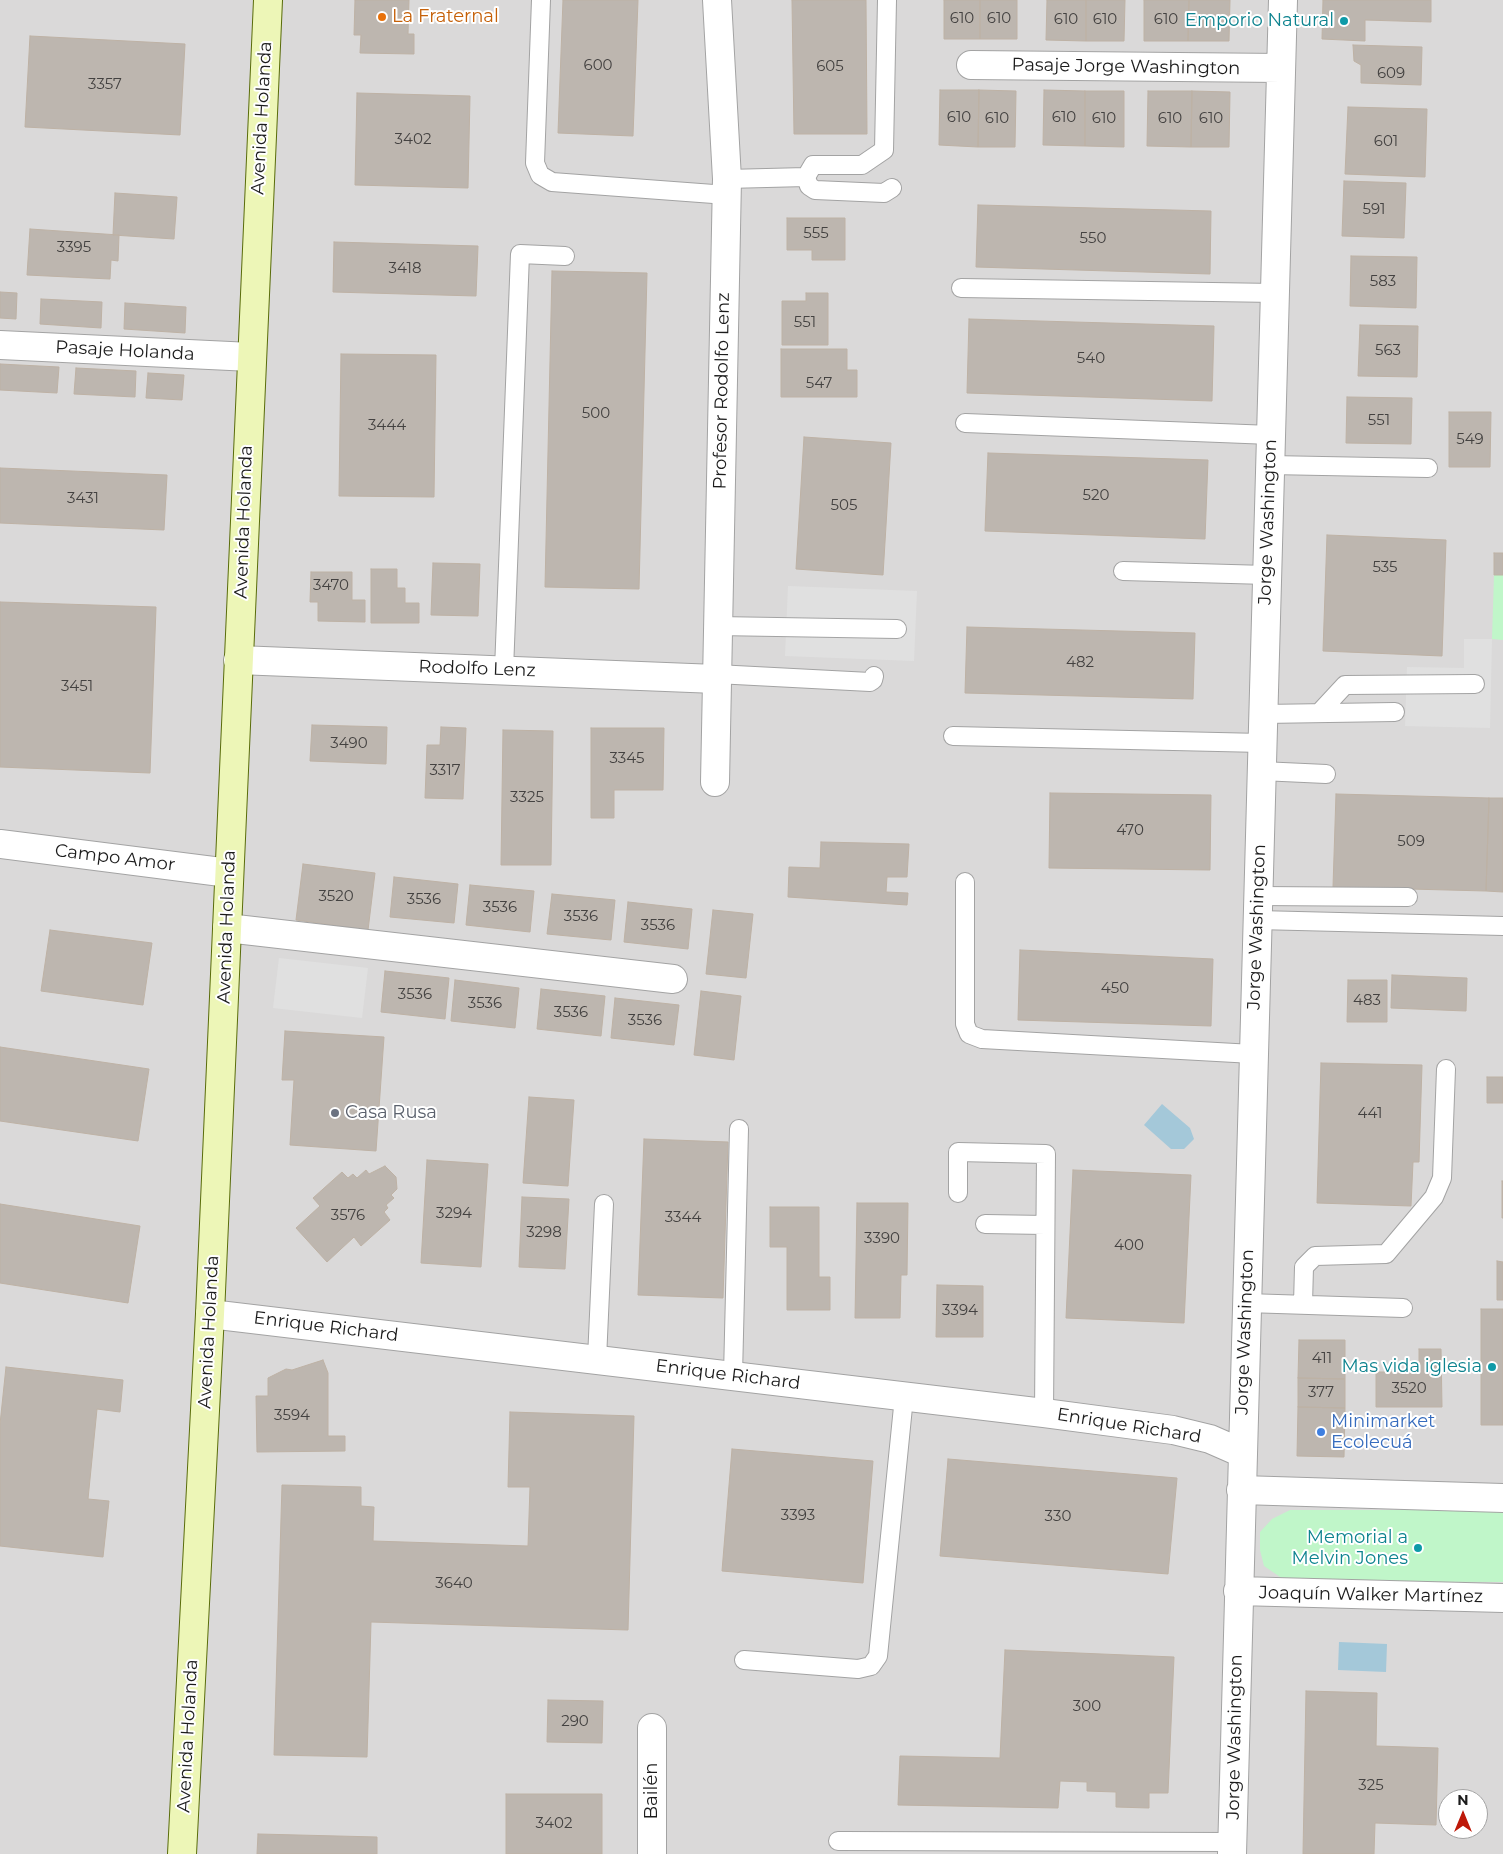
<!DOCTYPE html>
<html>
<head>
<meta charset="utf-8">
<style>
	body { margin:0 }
	#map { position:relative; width:1503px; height:1854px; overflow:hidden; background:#edeae2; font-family:Montserrat,sans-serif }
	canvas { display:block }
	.north { position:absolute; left:1438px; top:1789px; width:50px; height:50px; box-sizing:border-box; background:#fff; border:1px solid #a4a4a4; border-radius:50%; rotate:0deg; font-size:14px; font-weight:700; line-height:20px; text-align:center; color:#1c1c1c }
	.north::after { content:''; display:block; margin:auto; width:18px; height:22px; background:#be1909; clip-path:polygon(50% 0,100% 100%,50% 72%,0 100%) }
</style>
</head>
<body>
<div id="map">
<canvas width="1503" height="1854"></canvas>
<div class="north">N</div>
</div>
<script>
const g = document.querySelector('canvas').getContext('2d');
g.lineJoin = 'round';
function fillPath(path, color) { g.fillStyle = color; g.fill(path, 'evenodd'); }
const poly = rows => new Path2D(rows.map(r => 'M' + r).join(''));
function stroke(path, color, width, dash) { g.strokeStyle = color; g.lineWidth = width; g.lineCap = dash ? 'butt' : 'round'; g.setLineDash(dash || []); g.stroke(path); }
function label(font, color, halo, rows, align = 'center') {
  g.font = font + ' Montserrat,sans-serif'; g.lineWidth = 4; g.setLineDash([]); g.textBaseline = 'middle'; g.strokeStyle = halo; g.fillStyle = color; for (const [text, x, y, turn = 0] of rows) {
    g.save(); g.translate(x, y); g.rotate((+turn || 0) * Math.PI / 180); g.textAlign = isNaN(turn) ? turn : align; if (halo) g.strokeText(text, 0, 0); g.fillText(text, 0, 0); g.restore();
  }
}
fillPath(poly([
	[0,0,1503,0,1503,1854,0,1854],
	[1448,1799,1478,1799,1478,1829,1448,1829]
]), '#dad9d9');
fillPath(poly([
	[1494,575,1503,575,1503,640,1492,639],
	[1290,1510,1503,1510,1503,1582,1286,1581,1264,1566,1260,1550,1260,1532,1272,1519]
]), '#c0f6c9');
fillPath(poly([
	[788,586,917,591,914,661,785,656],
	[1464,639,1492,639,1490,728,1405,726,1407,667,1464,668],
	[279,958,368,968,362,1018,273,1008]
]), '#e0e0e0');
fillPath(poly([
	[1162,1104,1190,1128,1194,1139,1184,1149,1171,1149,1144,1125],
	[1339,1642,1387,1644,1386,1672,1338,1670]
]), '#a4c8d9');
const building = poly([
	[355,0,409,0,408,34,414,34,414,54,360,53,361,35,354,35,355,0],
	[563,0,638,0,633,136,558,133,563,0],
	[792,0,866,0,867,134,794,134,792,0],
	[944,0,980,0,980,39,944,39,944,0],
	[980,0,1017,0,1017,39,980,39,980,0],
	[1047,0,1086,0,1086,41,1046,40,1047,0],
	[1086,0,1125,0,1124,41,1086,41,1086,0],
	[1144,0,1189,0,1188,41,1144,41,1144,0],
	[1189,0,1230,0,1229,41,1188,41,1189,0],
	[1323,0,1431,0,1431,22,1365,20,1365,41,1322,39,1323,0],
	[30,36,185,44,180,135,25,127,30,36],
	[1353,45,1422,47,1421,85,1361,83,1361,65,1354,61,1353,45],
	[940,90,979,90,978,147,939,145,940,90],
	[979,90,1016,91,1015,147,978,147,979,90],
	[1044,90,1085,91,1085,146,1043,145,1044,90],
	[1085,91,1124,91,1124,147,1085,146,1085,91],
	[1148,91,1192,91,1191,147,1147,146,1148,91],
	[1192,91,1230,92,1229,147,1191,147,1192,91],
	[357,93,470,96,468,188,355,185,357,93],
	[1348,107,1427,109,1425,177,1345,174,1348,107],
	[1344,181,1406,183,1404,238,1342,236,1344,181],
	[115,193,177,197,174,239,113,235,115,193],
	[978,205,1211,211,1210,274,976,267,978,205],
	[787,218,845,218,845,260,812,260,812,250,787,250,787,218],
	[30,229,119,235,118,261,111,260,110,279,27,275,30,229],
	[334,242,478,246,476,296,333,292,334,242],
	[1351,256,1417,257,1416,308,1350,306,1351,256],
	[552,271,647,273,639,589,545,587,552,271],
	[0,292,17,293,16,319,0,318,0,292],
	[806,293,828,293,828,345,782,345,782,301,806,301,806,293],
	[41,299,102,302,101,328,40,324,41,299],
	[125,303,186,307,185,333,124,329,125,303],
	[969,319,1214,326,1212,401,967,393,969,319],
	[1360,325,1418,326,1417,377,1358,376,1360,325],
	[781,349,847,349,847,370,857,370,857,397,781,397,781,349],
	[341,354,436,355,434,497,339,496,341,354],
	[0,364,59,367,57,393,0,390,0,364],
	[76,368,136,371,135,397,74,394,76,368],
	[148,373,184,375,182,400,146,398,148,373],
	[1347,397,1412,398,1411,444,1346,443,1347,397],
	[1449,412,1491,412,1490,467,1449,467,1449,412],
	[804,437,891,443,883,575,796,569,804,437],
	[988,453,1208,460,1205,539,985,531,988,453],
	[0,468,167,475,164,530,0,523,0,468],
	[1327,535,1446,540,1442,656,1323,651,1327,535],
	[1494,553,1503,553,1503,575,1494,575,1494,553],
	[433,563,480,564,478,616,431,615,433,563],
	[371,569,397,569,397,588,405,588,405,603,419,603,419,623,371,623,371,569],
	[311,572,352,572,352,600,365,600,365,622,318,621,318,602,310,602,311,572],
	[0,602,156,607,150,773,0,767,0,602],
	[967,627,1195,633,1193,699,965,693,967,627],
	[312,725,387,727,386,764,310,761,312,725],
	[441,727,466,728,463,799,425,798,427,745,440,745,441,727],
	[591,728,664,728,663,790,614,790,614,818,591,818,591,728],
	[503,730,553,731,551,865,501,865,503,730],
	[1050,793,1211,795,1210,870,1049,868,1050,793],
	[1336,794,1489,798,1486,891,1333,887,1336,794],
	[1489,798,1503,798,1503,892,1486,891,1489,798],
	[821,842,909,844,907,877,887,877,886,892,908,893,907,905,788,897,789,867,820,868,821,842],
	[303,864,375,873,368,930,296,920,303,864],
	[394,877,458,884,454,923,390,917,394,877],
	[470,885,534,891,530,932,466,925,470,885],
	[552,894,615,900,611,940,547,934,552,894],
	[628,902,692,909,688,949,624,942,628,902],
	[713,910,753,914,746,978,706,974,713,910],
	[50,930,152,943,143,1005,41,991,50,930],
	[1020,950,1213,959,1211,1026,1018,1020,1020,950],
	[385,971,449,978,445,1019,381,1012,385,971],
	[1392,975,1467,978,1466,1011,1391,1008,1392,975],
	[455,980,519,988,515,1028,451,1021,455,980],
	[1348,980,1387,980,1387,1022,1347,1022,1348,980],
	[541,989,605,996,601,1036,537,1029,541,989],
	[701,991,741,996,734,1060,694,1055,701,991],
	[615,998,679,1005,674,1045,611,1038,615,998],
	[285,1031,384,1037,376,1151,290,1145,294,1080,282,1080,285,1031],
	[0,1047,149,1069,138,1141,0,1121,0,1047],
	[1321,1063,1422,1065,1419,1162,1413,1162,1411,1206,1317,1203,1321,1063],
	[1487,1077,1503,1077,1503,1103,1487,1103,1487,1077],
	[529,1097,574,1100,568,1186,523,1183,529,1097],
	[644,1139,728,1142,723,1298,638,1295,644,1139],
	[427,1160,488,1164,481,1267,421,1263,427,1160],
	[385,1166,396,1177,397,1189,391,1195,394,1198,386,1205,388,1208,384,1212,390,1220,361,1246,354,1237,327,1262,296,1228,320,1206,313,1198,342,1172,348,1178,353,1174,357,1178,366,1170,369,1174,385,1166],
	[1073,1170,1191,1175,1184,1323,1066,1318,1073,1170],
	[1502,1181,1503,1181,1503,1218,1502,1218,1502,1181],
	[522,1197,569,1199,565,1269,519,1267,522,1197],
	[857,1203,908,1203,907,1275,901,1275,900,1318,855,1318,857,1203],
	[0,1204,140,1226,128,1303,0,1283,0,1204],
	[770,1207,819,1207,819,1277,830,1277,830,1310,787,1310,787,1247,770,1247,770,1207],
	[1497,1261,1503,1262,1503,1300,1497,1300,1497,1261],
	[937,1285,983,1286,983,1337,936,1337,937,1285],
	[1481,1309,1503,1309,1503,1425,1481,1425,1481,1309],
	[1299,1340,1345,1340,1345,1379,1298,1378,1299,1340],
	[1419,1349,1441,1349,1442,1407,1376,1407,1376,1372,1419,1372,1419,1349],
	[323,1360,328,1373,328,1436,345,1436,345,1451,257,1452,256,1396,268,1396,268,1378,286,1369,292,1370,323,1360],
	[6,1367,123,1380,120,1412,97,1409,88,1499,109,1501,103,1557,0,1546,0,1424,6,1367],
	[1298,1378,1345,1379,1345,1408,1298,1407,1298,1378],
	[1298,1407,1345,1408,1344,1457,1297,1456,1298,1407],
	[510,1412,634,1416,628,1630,371,1622,367,1757,274,1755,282,1485,361,1487,361,1506,374,1507,373,1541,528,1546,530,1487,508,1487,510,1412],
	[732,1449,873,1461,863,1583,722,1571,732,1449],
	[948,1459,1177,1478,1168,1574,940,1556,948,1459],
	[1005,1650,1174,1657,1168,1793,1149,1793,1149,1808,1116,1807,1116,1792,1087,1791,1087,1782,1060,1781,1058,1808,898,1805,900,1756,1000,1758,1005,1650],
	[1306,1691,1377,1693,1376,1746,1438,1748,1436,1825,1375,1823,1374,1854,1303,1854,1306,1691],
	[548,1700,603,1701,602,1743,547,1742,548,1700],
	[506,1794,602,1794,602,1854,506,1854,506,1794],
	[258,1834,377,1837,377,1854,257,1854,258,1834]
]);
fillPath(building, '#bdb6af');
stroke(building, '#beb2a5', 1);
const lane = poly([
	[541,0,535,163,540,175,552,182,727,195],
	[806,177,809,186,815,190,884,193,892,188],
	[727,179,806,177,813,165,862,165,884,150,887,0],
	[961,288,1275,293],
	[965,423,1271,435],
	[1270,465,1428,468],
	[1123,571,1267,575],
	[717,626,897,629],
	[504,670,520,254,565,256],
	[716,674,870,682,873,680,874,676],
	[1319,713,1345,685,1475,684],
	[1263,714,1395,712],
	[953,736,1262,743],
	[1261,771,1326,774],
	[965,882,965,1024,969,1034,982,1039,1253,1054],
	[1258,896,1408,897],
	[1257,920,1503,926],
	[958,1193,958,1152,1046,1154,1044,1413],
	[985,1224,1045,1225],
	[1246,1303,1403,1308],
	[1303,1304,1304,1267,1315,1256,1386,1254,1434,1197,1442,1178,1446,1069],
	[597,1359,604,1204],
	[733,1375,739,1129],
	[744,1660,858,1669,871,1666,878,1656,904,1397],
	[838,1841,1232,1842]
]);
const street = poly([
	[971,65,1281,68],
	[0,345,251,357],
	[238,660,716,679],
	[715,782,727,179,717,0],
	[0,844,229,873],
	[227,928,673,979],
	[210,1314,1044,1413,1173,1430,1210,1439,1242,1453],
	[1241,1490,1503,1498],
	[1238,1591,1503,1598],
	[652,1854,652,1728],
	[1232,1854,1283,0]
]);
const secondary = poly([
	[182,1854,210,1314,268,0]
]);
stroke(lane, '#a3a3a3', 20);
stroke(street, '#a3a3a3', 30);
stroke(secondary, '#596c0a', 30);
stroke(lane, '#fff', 18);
stroke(street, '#fff', 28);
stroke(secondary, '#edf6b7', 28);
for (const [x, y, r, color] of [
	[382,17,5,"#e8710a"],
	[1344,21,5,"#0f9aa8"],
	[335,1113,5,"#6b7280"],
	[1492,1367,5,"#0f9aa8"],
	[1321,1432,5,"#3f7fe0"],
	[1418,1548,5,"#0f9aa8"]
]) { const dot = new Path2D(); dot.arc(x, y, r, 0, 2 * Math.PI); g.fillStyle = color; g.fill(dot); stroke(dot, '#fff', 2); }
label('15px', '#444241', null, [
	["610",962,19],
	["610",999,19],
	["610",1066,20],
	["610",1105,20],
	["610",1166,20],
	["600",598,66],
	["605",830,67],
	["609",1391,74],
	["3357",105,85],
	["610",959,118],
	["610",1064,118],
	["610",997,119],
	["610",1104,119],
	["610",1170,119],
	["610",1211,119],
	["3402",413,140],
	["601",1386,142],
	["591",1374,210],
	["555",816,234],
	["550",1093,239],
	["3395",74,248],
	["3418",405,269],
	["583",1383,282],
	["551",805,323],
	["563",1388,351],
	["540",1091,359],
	["547",819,384],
	["500",596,414],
	["551",1379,421],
	["3444",387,426],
	["549",1470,440],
	["520",1096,496],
	["3431",83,499],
	["505",844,506],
	["535",1385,568],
	["3470",331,586],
	["482",1080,663],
	["3451",77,687],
	["3490",349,744],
	["3345",627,759],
	["3317",445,771],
	["3325",527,798],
	["470",1130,831],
	["509",1411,842],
	["3520",336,897],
	["3536",424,900],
	["3536",500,908],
	["3536",581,917],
	["3536",658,926],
	["450",1115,989],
	["3536",415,995],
	["483",1367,1001],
	["3536",485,1004],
	["3536",571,1013],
	["3536",645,1021],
	["441",1370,1114],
	["3294",454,1214],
	["3576",348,1216],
	["3344",683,1218],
	["3298",544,1233],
	["3390",882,1239],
	["400",1129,1246],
	["3394",960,1311],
	["411",1322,1359],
	["3520",1409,1389],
	["377",1321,1393],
	["3594",292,1416],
	["3393",798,1516],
	["330",1058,1517],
	["3640",454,1584],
	["300",1087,1707],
	["290",575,1722],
	["325",1371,1786],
	["3402",554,1824]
]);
label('18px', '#c56008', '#fff', [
	["La Fraternal",392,17]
], 'left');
label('18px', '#0d838f', '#fff', [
	["Emporio Natural",1334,21],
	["Mas vida iglesia",1482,1367],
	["Memorial a",1408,1538],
	["Melvin Jones",1408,1559]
], 'right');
label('18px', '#1c1c1c', '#fff', [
	["Pasaje Jorge Washington",1126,67,1],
	["Avenida Holanda",262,118,-87],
	["Pasaje Holanda",125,351,3],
	["Profesor Rodolfo Lenz",722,391,-89],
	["Avenida Holanda",244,522,-88],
	["Jorge Washington",1268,522,-88],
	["Rodolfo Lenz",477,669,2],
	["Campo Amor",115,858,7],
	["Avenida Holanda",227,927,-88],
	["Jorge Washington",1257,927,-88],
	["Enrique Richard",326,1327,7],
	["Avenida Holanda",209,1332,-87],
	["Jorge Washington",1245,1332,-88],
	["Enrique Richard",728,1375,7],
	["Enrique Richard",1129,1426,9],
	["Joaquín Walker Martínez",1371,1595,1],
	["Avenida Holanda",188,1736,-87],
	["Jorge Washington",1235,1737,-89],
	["Bailén",652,1791,-90]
]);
label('18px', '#5b616d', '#fff', [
	["Casa Rusa",345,1113]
], 'left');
label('18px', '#366cbe', '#fff', [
	["Minimarket",1331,1422],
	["Ecolecuá",1331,1443]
], 'left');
</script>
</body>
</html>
